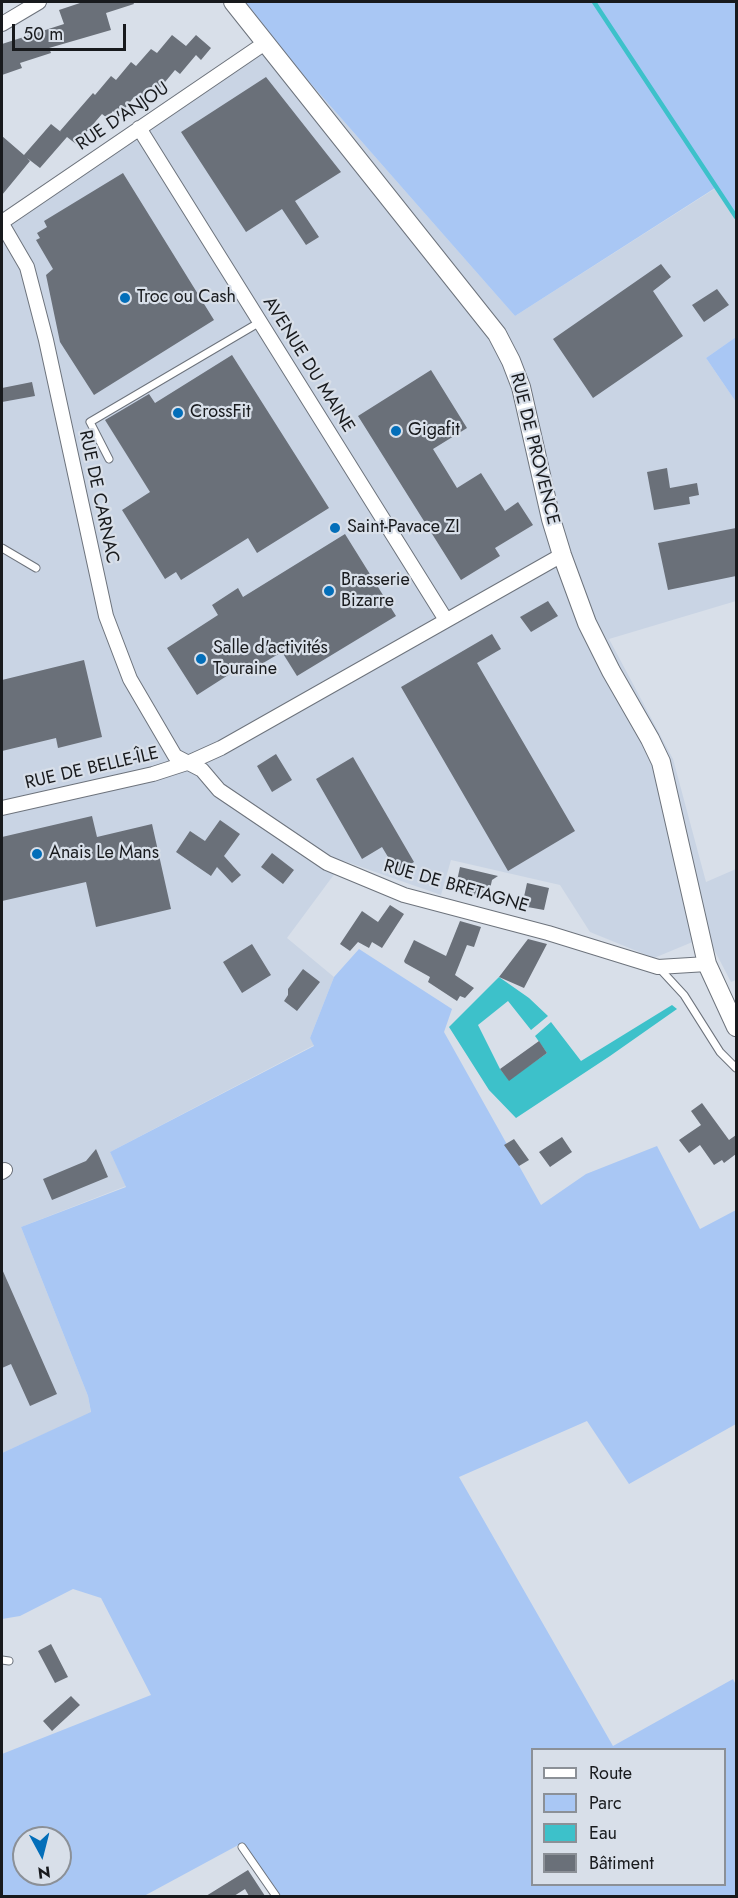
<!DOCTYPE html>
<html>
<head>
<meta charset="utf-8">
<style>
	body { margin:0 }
	#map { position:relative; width:738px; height:1898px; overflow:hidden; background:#d8dfe9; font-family:Jost,sans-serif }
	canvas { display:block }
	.frame { position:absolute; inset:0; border:3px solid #181a1d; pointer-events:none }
	.legend { position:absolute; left:531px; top:1748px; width:195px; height:138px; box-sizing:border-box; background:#d8dfe9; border:2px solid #8b9097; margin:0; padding:8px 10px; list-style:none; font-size:18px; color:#181a1d }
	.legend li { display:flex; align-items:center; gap:12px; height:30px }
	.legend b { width:30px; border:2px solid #8b9097 }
	.north { position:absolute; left:12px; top:1826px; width:60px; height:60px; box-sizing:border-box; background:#d8dfe9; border:2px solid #8b9097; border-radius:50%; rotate:173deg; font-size:16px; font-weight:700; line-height:24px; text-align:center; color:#181a1d }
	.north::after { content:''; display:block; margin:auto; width:21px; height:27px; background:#036eb9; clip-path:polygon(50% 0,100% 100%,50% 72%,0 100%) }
	.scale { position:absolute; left:12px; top:24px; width:114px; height:27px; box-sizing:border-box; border:3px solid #181a1d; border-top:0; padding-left:8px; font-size:18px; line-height:21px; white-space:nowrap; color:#181a1d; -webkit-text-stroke:4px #d8dfe9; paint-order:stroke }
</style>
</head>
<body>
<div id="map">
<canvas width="738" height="1898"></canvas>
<div class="frame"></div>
<ul class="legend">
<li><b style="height:8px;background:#fff"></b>Route</li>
<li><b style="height:16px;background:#a9c7f4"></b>Parc</li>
<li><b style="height:16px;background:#3dc1ca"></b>Eau</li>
<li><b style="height:16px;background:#6a7079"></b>Bâtiment</li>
</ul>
<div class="north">N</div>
<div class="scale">50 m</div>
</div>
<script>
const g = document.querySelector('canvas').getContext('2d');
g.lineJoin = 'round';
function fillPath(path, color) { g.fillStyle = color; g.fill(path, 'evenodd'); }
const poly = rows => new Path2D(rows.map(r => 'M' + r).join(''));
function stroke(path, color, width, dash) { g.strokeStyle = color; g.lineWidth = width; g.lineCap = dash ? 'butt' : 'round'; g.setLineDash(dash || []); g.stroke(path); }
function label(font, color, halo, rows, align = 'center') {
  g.font = font + ' Jost,sans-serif'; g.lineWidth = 4.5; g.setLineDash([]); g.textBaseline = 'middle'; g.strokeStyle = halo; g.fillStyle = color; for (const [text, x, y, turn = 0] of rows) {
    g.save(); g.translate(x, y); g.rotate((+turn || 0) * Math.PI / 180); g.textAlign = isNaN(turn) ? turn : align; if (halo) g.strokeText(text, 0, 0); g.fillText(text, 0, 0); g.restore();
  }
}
fillPath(poly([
	[268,35,515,316,716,188,736,216,736,337,706,358,736,402,736,601,609,639,673,759,706,882,736,869,736,980,731,982,707,936,654,958,590,932,560,885,451,860,441,895,344,861,287,938,334,977,310,1038,314,1045,110,1152,126,1186,21,1227,88,1396,91,1413,2,1453,2,214]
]), '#c9d4e4');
fillPath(poly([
	[242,2,736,2,736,217,715,188,515,316,268,35],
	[736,337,736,402,706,358],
	[359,949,452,1009,444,1032,541,1205,586,1174,657,1146,700,1229,736,1210,736,1424,629,1484,587,1421,459,1477,613,1746,733,1679,736,1685,736,1896,281,1896,242,1843,144,1896,2,1896,2,1754,151,1695,101,1598,73,1589,20,1616,2,1619,2,1453,91,1412,88,1396,21,1227,126,1187,110,1152,314,1046,310,1038,334,977],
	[532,1750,724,1750,724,1884,532,1884],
	[24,1838,60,1838,60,1874,24,1874]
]), '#a9c7f4');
fillPath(poly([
	[499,977,529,998,548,1016,531,1030,508,1001,478,1025,500,1069,509,1080,547,1053,535,1036,551,1022,581,1061,672,1005,677,1009,610,1056,516,1118,489,1090,449,1027]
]), '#3dc1ca');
stroke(poly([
	[594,2,736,217]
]), '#3dc1ca', 4.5);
fillPath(poly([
	[83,2,133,2,134,4,106,13,111,30,49,48,51,53,20,63,22,68,2,75,2,44,64,24,59,10],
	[172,35,186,46,196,35,211,48,201,60,196,55,180,74,175,70,160,88,155,83,139,102,134,97,119,116,113,111,107,118,102,114,76,144,67,137,40,168,27,158,30,161,2,195,2,136,24,155,51,124,61,132,60,131,93,93,95,95,111,76,116,80,131,62,136,66,151,49,157,53],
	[266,77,341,172,295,201,319,237,306,245,282,209,246,232,181,132],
	[123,173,214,320,94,395,60,342,46,275,53,269,36,240,40,238,37,233,47,227,44,221],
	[661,264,671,277,653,291,683,336,593,398,553,339],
	[717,289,729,305,704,322,692,305],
	[232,355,329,508,257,553,248,538,181,580,176,572,165,579,122,510,150,492,105,420,149,394,155,403],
	[431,370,467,428,433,449,457,488,481,473,505,511,518,502,533,525,495,548,500,556,461,580,358,416],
	[32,382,35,396,2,402,2,388],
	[667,468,670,488,697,483,699,495,689,497,690,504,654,510,647,472],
	[736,528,736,576,668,590,658,543],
	[345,534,396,616,297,676,282,652,251,670,247,663,197,695,167,648,218,615,212,605,238,588,243,597],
	[548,601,558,616,531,632,520,617],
	[492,634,501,649,477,663,575,831,508,871,401,687],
	[84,660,102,737,58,748,56,738,2,751,2,680],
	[276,754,292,780,272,792,257,766],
	[353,757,414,862,397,872,382,847,362,859,316,779],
	[92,816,97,837,152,824,171,909,96,927,86,882,2,901,2,837],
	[220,820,240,834,224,856,241,875,232,883,217,867,211,876,176,852,190,831,205,841],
	[272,853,294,870,283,884,261,867],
	[460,867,498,876,492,880,488,898,455,890],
	[527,883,549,888,544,910,522,906],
	[390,905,404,914,382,948,372,942,369,948,358,942,350,951,340,944,362,911,378,922],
	[460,921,481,927,474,947,467,945,455,975,474,988,465,998,460,996,457,1001,428,982,430,977,405,963,404,961,414,940,446,956],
	[528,939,547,944,524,988,499,977],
	[252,944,271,975,242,993,223,962],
	[303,969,320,982,297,1011,284,1001,288,995,288,989],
	[539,1041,547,1053,509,1081,500,1069],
	[702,1103,729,1140,736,1135,736,1154,724,1163,722,1160,714,1165,700,1145,689,1153,679,1140,701,1125,691,1111],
	[562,1137,572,1152,550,1167,539,1152],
	[514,1139,529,1160,519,1166,504,1145],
	[96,1149,108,1177,52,1200,43,1179,86,1161],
	[2,1269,57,1394,30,1406,11,1364,2,1368],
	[51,1644,68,1677,55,1683,38,1651],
	[71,1696,80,1705,52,1731,43,1721],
	[248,1870,265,1896,249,1896,245,1889,234,1896,206,1896]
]), '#6a7079');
const lane = poly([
	[109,459,90,422,260,322],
	[2,548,36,568],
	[660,969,684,995,720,1052,736,1068],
	[2,1660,9,1661],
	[242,1847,276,1896]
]);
const street = poly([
	[2,24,39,2],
	[139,128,446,620],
	[2,222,265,43],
	[2,224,27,267,46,340,106,616,130,679,175,756,202,770,219,790,327,863,404,895,548,933,658,967,707,964],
	[2,808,153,774,190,762,221,748,562,555],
	[2,1172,5,1170]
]);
const secondary = poly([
	[233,2,497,334,511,361,521,387,551,519,562,555,587,623,611,671,650,739,661,762,707,964,736,1027]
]);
stroke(lane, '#6d737c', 9);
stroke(street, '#6d737c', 16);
stroke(secondary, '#6d737c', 20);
stroke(lane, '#fff', 7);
stroke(street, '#fff', 14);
stroke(secondary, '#fff', 18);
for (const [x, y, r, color] of [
	[125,298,6,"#036eb9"],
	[178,413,6,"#036eb9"],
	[396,431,6,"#036eb9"],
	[335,528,6,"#036eb9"],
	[329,591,6,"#036eb9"],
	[201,659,6,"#036eb9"],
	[37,854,6,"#036eb9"]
]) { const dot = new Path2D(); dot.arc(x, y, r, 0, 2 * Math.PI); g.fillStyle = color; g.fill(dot); stroke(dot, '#d8dfe9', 2); }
label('18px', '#181a1d', '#d8dfe9', [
	["RUE D'ANJOU",123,117,-34],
	["AVENUE DU MAINE",308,365,58],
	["RUE DE PROVENCE",534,449,76],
	["RUE DE CARNAC",98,497,78],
	["RUE DE BELLE-ÎLE",92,769,-13],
	["RUE DE BRETAGNE",456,887,16]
]);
label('18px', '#181a1d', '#d8dfe9', [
	["Troc ou Cash",137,298],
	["CrossFit",190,413],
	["Gigafit",408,431],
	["Saint-Pavace ZI",347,528],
	["Brasserie",341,581],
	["Bizarre",341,602],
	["Salle d'activités",213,649],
	["Touraine",213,670],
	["Anais Le Mans",49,854]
], 'left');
</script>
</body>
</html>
